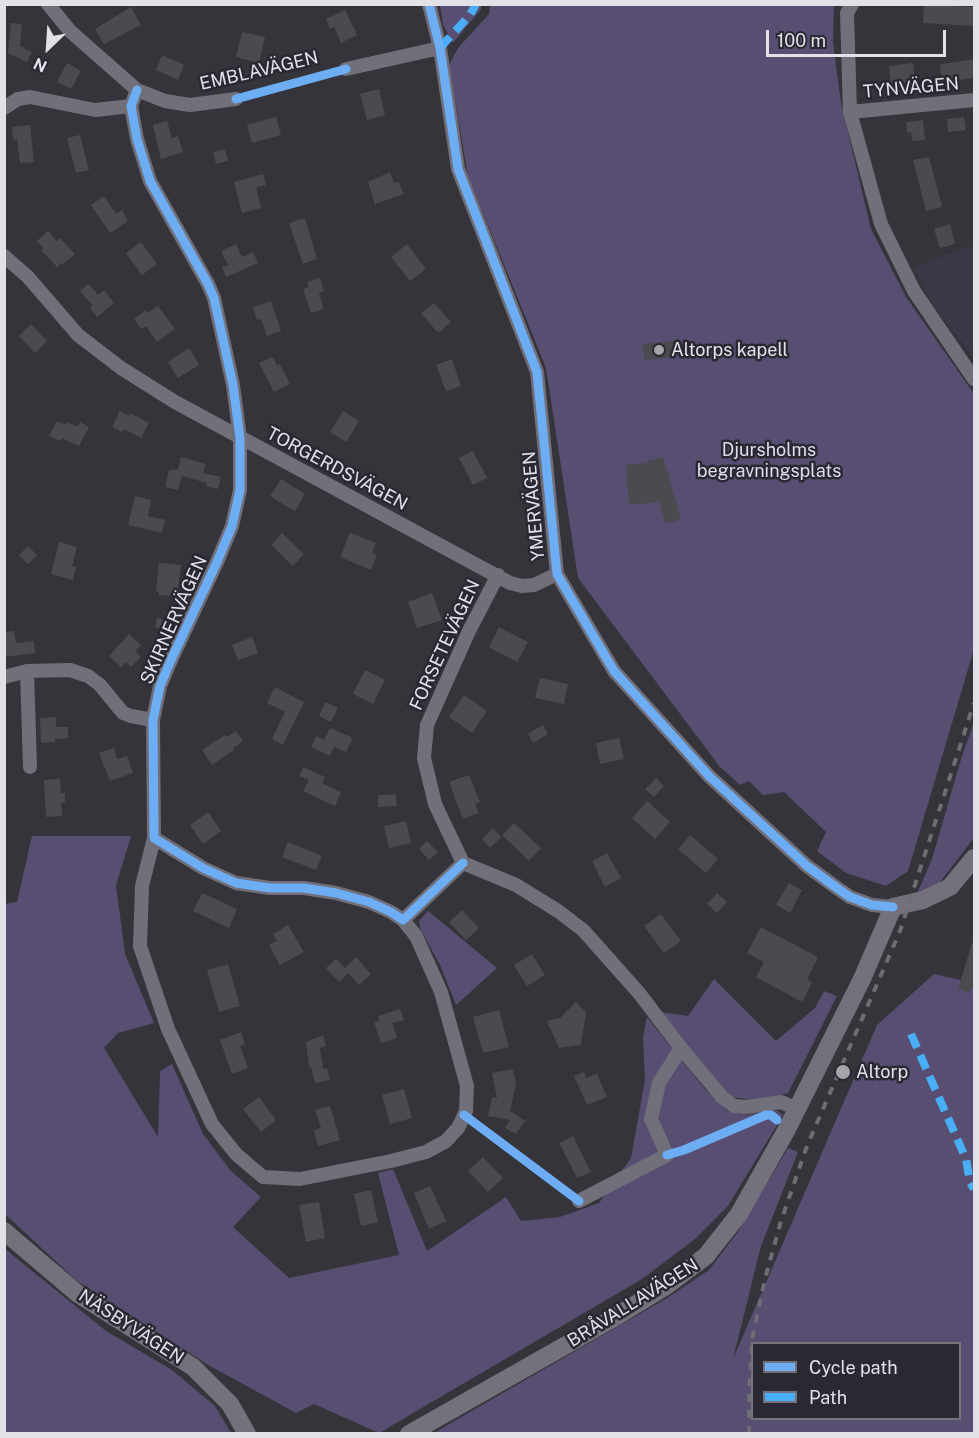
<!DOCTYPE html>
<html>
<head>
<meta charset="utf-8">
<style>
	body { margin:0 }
	#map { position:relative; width:979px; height:1438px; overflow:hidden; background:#35343a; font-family:"Public Sans",sans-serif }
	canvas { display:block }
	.frame { position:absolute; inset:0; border:6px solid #e3e1e8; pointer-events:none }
	.legend { position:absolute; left:751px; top:1342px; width:210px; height:78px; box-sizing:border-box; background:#2a2832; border:2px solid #74727b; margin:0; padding:8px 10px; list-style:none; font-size:18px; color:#e3e1e8 }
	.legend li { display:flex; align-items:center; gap:12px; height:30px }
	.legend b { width:30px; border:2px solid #74727b }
	.north { position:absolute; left:18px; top:18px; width:60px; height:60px; -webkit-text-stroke:4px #2a2832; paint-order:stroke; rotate:205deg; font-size:16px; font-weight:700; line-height:24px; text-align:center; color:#e3e1e8 }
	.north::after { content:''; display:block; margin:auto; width:21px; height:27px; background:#e3e1e8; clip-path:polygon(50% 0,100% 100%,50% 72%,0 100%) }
	.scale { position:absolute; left:766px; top:30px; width:180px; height:27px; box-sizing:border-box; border:3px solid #e3e1e8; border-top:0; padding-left:8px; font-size:18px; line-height:21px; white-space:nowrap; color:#e3e1e8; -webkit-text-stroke:4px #2a2832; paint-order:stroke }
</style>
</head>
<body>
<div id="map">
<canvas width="979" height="1438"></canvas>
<div class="frame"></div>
<ul class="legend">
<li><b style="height:8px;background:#6dadf4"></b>Cycle path</li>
<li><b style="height:8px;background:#49aef6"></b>Path</li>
</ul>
<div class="north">N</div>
<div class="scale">100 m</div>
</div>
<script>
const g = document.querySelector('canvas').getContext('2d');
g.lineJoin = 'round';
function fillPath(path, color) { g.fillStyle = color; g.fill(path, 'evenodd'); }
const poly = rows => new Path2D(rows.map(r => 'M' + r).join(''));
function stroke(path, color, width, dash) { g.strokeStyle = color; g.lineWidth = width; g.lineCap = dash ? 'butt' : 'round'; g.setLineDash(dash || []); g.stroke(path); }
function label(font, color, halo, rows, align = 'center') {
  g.font = font + ' "Public Sans",sans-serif'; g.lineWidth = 5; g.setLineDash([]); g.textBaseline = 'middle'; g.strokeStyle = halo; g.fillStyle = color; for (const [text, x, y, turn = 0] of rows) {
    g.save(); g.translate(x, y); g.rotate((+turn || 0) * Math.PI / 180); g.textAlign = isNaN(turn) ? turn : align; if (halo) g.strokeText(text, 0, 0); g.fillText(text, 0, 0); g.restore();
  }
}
fillPath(poly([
	[969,246,974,248,974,357,934,307,914,267]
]), '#3c3847');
fillPath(poly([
	[440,5,440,4,481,5,481,9,453,43,443,25],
	[490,5,834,5,833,42,841,103,871,229,906,297,974,394,974,649,908,871,886,886,846,873,817,851,826,832,784,792,763,795,749,781,740,785,720,767,578,578,546,368,468,176,449,65,458,48,489,14],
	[974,722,974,838,937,886,917,894,932,859,962,756],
	[32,836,131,836,116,885,125,954,154,1023,118,1033,104,1048,158,1137,160,1071,172,1064,203,1134,230,1170,261,1197,233,1227,289,1278,399,1255,378,1173,393,1169,427,1251,506,1197,521,1221,560,1217,599,1203,631,1158,645,1080,643,1037,647,1017,705,1089,728,1111,748,1115,769,1109,778,1111,783,1115,728,1206,695,1239,642,1279,379,1433,314,1404,296,1413,210,1366,77,1281,5,1214,4,904,17,902],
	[428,911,497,968,456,1005,440,965,420,928,419,921],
	[934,974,974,983,974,1433,432,1434,667,1298,709,1270,737,1233,788,1148,798,1152,761,1246,733,1359,877,1025],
	[752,1344,960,1344,960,1418,752,1418],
	[714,979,776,1041,815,1008,824,991,837,996,788,1093,760,1101,732,1097,706,1072,661,1012,688,1016],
	[4,1248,106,1331,172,1370,215,1406,231,1433,5,1433]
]), '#584e72');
fillPath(poly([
	[924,5,975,7,975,26,923,23],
	[131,7,141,25,104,44,95,29],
	[345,10,357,35,341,43,334,27,330,29,326,19],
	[11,23,22,24,20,46,32,52,27,62,8,53],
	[242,32,265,37,259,63,236,57],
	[162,55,184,65,178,80,156,70],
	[975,59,975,78,942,82,940,64],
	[67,63,81,71,71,89,57,82],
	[913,63,915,82,891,85,889,66],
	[379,89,385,115,367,120,360,94],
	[276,117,281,135,252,143,247,125],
	[964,117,966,130,948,132,947,119],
	[923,120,925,140,912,141,911,132,907,133,906,122],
	[167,121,172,138,178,136,183,152,161,159,153,125],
	[30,125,34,162,20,163,17,139,13,140,12,127],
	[80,135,89,170,76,173,67,138],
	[225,149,228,161,216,164,213,152],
	[929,157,942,207,926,211,913,160],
	[390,172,394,183,399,182,404,194,375,204,368,182],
	[263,174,266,185,256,187,261,208,242,213,234,182],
	[104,196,116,214,122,210,128,221,110,233,91,205],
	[305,218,317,259,303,264,289,223],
	[950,224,955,244,940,248,934,229],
	[48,231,57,241,60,238,75,254,63,264,61,263,57,267,41,250,43,248,37,241],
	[141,242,157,264,142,275,126,253],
	[236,244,242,257,253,252,258,263,226,277,222,267,228,265,221,251],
	[407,244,426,269,410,281,391,257],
	[320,278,324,291,319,293,324,309,311,313,303,289,309,287,307,282],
	[89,284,98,295,104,290,114,303,97,317,90,308,92,305,80,291],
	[271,301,281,331,267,336,261,319,257,320,253,307],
	[434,303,451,322,438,333,421,313],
	[158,306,175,329,157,342,146,326,141,329,134,319,146,310,148,313],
	[31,324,47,341,35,353,19,336],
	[674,341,675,357,645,360,643,344],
	[189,348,199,365,178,378,168,362],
	[273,357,277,365,280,364,290,384,274,392,259,363],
	[452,359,461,386,446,391,436,365],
	[120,411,129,416,130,413,149,423,141,438,124,429,122,432,112,427],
	[343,411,359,421,346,442,330,432],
	[57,421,66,425,67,422,78,427,80,422,89,427,79,446,62,438,60,441,49,436],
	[473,451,487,478,473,485,459,458],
	[181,457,206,464,203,473,221,477,218,489,206,486,207,483,182,476,178,490,165,487,169,470,178,469],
	[663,457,681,519,665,524,659,502,629,505,626,465,648,463,647,461],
	[281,479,305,494,295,511,270,496],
	[135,496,151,500,148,516,165,520,162,533,128,525],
	[282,533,304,554,293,566,271,545],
	[350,533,376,543,372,553,377,555,371,570,340,557],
	[59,542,77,547,72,566,76,567,73,580,51,574],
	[28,546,37,555,28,564,19,555],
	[159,563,181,565,177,597,159,595,159,592,156,592],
	[432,593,442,620,417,628,408,602],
	[157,618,171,621,169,630,155,627],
	[499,627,528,642,517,662,489,647],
	[14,631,16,643,34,641,35,653,4,657,4,632],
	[129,634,141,645,135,651,141,657,131,667,126,662,121,667,109,656],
	[252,637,258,653,238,660,232,645],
	[365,670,385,680,373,704,353,694],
	[540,678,568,684,564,704,535,698],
	[275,687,304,702,283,745,272,739,285,712,267,703],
	[464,695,487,711,472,733,449,717],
	[325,702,338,708,331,722,319,716],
	[56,717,56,727,68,727,68,738,55,739,55,742,41,743,40,718],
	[543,725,548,734,533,743,528,734],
	[330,728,353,738,346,752,334,747,330,756,311,747,316,736,324,740],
	[236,731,243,741,233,748,234,750,212,765,202,750,225,735,227,737],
	[619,738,624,759,600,764,596,743],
	[114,748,117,759,127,756,133,773,110,781,99,753],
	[303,767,325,777,322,783,341,792,335,806,303,791,309,780,299,776],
	[469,775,480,802,475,804,479,813,463,819,449,782],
	[656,778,664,786,654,797,645,789],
	[60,779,61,793,65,793,65,802,61,803,62,816,46,817,44,780],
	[396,794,397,806,378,807,378,795],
	[647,801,670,822,655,839,632,818],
	[208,812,221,831,203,844,190,825],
	[406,821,411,843,389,848,384,826],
	[514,823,541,848,529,861,502,835],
	[493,828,501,837,490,848,482,839],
	[690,835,718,859,706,873,678,849],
	[427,841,438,852,429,860,419,849],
	[288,842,322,856,316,870,282,857],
	[607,853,621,878,605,887,592,861],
	[789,883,802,890,790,913,776,905],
	[202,893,237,909,229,928,193,911],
	[717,893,727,902,717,913,707,904],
	[462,910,479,928,466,940,449,922],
	[661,914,681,941,664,953,644,926],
	[288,925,304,952,280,965,269,945,277,941,273,934],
	[761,927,818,957,807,979,812,982,802,1002,756,977,764,962,747,953],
	[972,943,975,943,975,981,970,993,958,989],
	[532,954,545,975,527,986,514,965],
	[356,957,371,974,359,985,348,973,339,982,326,968,336,959,345,968],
	[228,964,240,1006,219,1012,207,970],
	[576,1002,586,1012,581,1045,559,1048,547,1021,560,1018],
	[400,1009,404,1020,392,1023,397,1038,381,1043,374,1022,379,1021,378,1016],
	[499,1010,509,1047,483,1053,473,1017],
	[241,1032,245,1044,240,1046,248,1068,232,1074,220,1040],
	[323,1035,326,1046,320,1048,323,1069,327,1068,330,1080,315,1083,311,1067,309,1067,306,1042],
	[513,1069,516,1084,510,1111,527,1122,524,1122,516,1134,505,1128,510,1120,488,1116,492,1097,497,1098,492,1073],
	[584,1072,586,1078,597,1074,607,1097,587,1105,574,1076],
	[404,1089,412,1118,390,1124,382,1095],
	[259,1097,276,1120,261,1132,243,1109],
	[330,1106,340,1140,318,1146,314,1130,321,1128,315,1110],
	[573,1136,591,1172,577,1178,559,1143],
	[483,1157,503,1178,488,1192,468,1171],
	[430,1186,446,1221,429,1229,414,1193],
	[371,1190,378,1222,361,1226,354,1194],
	[319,1202,325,1238,306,1242,299,1205]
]), '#4b4a4e');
stroke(poly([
	[48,4,70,31,137,90,165,101,190,105,236,99],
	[429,4,440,48,458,169,537,372,557,574,614,671,709,776,807,866,837,888,850,897,872,905,893,907],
	[852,4,847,13,850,112,881,224,914,291,974,379],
	[346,69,440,48],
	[137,90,131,106,137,139,150,181,208,284,214,298,233,385,240,438,240,490,232,526,217,562,171,660,160,686,153,720,154,838,203,868,236,883,270,888,304,888,336,893,369,902,391,912,403,920,463,863],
	[4,108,18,99,30,97,95,110,131,106],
	[850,112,974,100],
	[4,256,28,277,78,335,121,368,175,402,510,583,522,586,534,585,557,574],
	[498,575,469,631,427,725,424,758,435,804,463,863,516,885,558,911,583,930,639,993,681,1048],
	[27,671,30,767],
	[4,677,27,671,70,670,88,676,100,685,123,713,131,716,153,720],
	[154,838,142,886,140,946,168,1029,212,1124,236,1154,263,1177,300,1179,391,1161,426,1152,446,1141,458,1128,466,1111,467,1086,441,992,416,936,403,920],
	[579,1201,667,1155,651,1119,659,1083,681,1048,722,1097,734,1106,747,1107,781,1102,797,1109]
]), '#716f79', 14);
stroke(poly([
	[4,1231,78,1294,193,1367,230,1404,247,1434],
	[409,1434,612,1319,666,1286,706,1256,739,1214,787,1129,862,979,893,907,923,900,950,887,974,858]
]), '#75717c', 18);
stroke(poly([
	[749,1434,749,1399,752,1339,765,1279,781,1221,807,1146,900,931,974,703]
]), '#6e6c74', 4, [8, 8]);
stroke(poly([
	[440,48,470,15,476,4],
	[911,1034,966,1159,970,1182,974,1189]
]), '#49aef6', 8, [15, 8]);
stroke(poly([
	[429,4,440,48,458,169,537,372,557,574,614,671,709,776,807,866,837,888,850,897,872,905,893,907],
	[137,90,131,106,137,139,150,181,208,284,214,298,233,385,240,438,240,490,232,526,217,562,171,660,160,686,153,720,154,838,203,868,236,883,270,888,304,888,336,893,369,902,391,912,403,920,463,863],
	[236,99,346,69],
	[464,1115,579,1201],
	[667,1155,684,1150,766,1115,771,1115,777,1120]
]), '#6dadf4', 9);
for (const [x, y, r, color] of [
	[659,350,6,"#a6a4ab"],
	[843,1072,8,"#a6a4ab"]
]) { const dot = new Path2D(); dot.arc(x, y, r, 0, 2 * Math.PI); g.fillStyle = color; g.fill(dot); stroke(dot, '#2a2832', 2); }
label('18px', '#e3e1e8', '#2a2832', [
	["EMBLAVÄGEN",259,71,-13],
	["TYNVÄGEN",911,88,-5],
	["TORGERDSVÄGEN",337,469,28],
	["YMERVÄGEN",534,506,-95],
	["SKIRNERVÄGEN",174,620,-66],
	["FORSETEVÄGEN",445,645,-65],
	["BRÅVALLAVÄGEN",633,1303,-32],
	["NÄSBYVÄGEN",131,1327,33]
]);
label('18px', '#e3e1e8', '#2a2832', [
	["Altorps kapell",671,350],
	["Altorp",856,1072]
], 'left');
label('18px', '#dfdbef', '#2a2832', [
	["Djursholms",769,450],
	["begravningsplats",769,471]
]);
</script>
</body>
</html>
